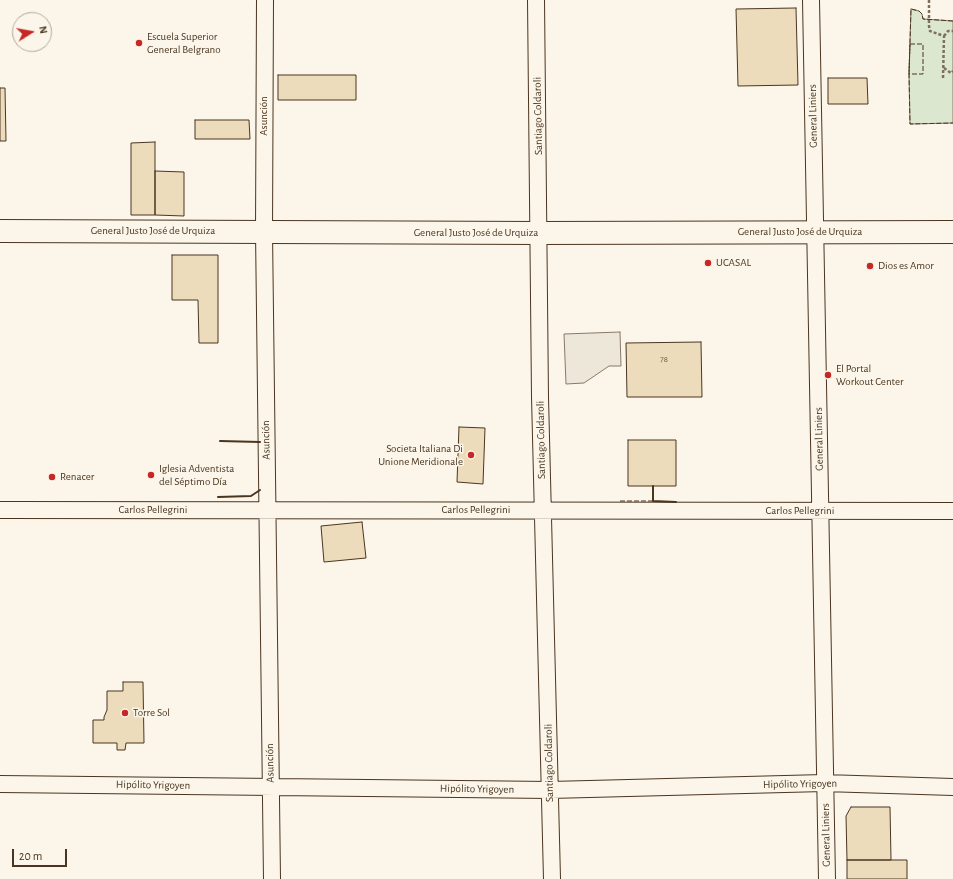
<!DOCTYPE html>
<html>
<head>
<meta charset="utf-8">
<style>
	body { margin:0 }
	#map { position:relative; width:953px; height:879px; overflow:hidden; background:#fbf6e9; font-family:"Alegreya Sans",sans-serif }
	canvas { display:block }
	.north { position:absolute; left:12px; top:12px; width:40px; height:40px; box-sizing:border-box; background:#fbf6e9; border:1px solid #b4a999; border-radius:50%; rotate:79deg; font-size:11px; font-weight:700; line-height:16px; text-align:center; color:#4a3520 }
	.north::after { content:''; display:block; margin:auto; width:14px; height:18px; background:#c62828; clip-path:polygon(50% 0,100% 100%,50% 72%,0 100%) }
	.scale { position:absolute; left:12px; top:849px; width:55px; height:18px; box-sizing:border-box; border:2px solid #4a3520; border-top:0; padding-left:5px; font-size:12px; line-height:14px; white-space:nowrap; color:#4a3520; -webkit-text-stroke:3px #fbf6e9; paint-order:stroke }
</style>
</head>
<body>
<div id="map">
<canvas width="953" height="879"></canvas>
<div class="north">N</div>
<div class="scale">20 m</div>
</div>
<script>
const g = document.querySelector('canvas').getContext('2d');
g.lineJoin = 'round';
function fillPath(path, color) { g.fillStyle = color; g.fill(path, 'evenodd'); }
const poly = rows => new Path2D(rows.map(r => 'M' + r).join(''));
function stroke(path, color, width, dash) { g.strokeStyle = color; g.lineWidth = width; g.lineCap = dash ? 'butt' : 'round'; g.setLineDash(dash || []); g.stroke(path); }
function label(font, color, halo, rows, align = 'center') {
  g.font = font + ' "Alegreya Sans",sans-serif'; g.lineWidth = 3; g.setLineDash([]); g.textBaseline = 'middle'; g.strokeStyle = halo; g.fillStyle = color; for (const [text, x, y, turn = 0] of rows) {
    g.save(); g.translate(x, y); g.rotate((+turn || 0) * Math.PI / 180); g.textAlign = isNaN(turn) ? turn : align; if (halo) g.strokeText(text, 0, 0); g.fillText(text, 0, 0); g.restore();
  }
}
const green = poly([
	[911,9,919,11,922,14,923,19,953,21,953,123,910,124,909,74,911,9]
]);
fillPath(green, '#dce7d0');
stroke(green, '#887966', 1);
const parking = poly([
	[620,332,621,366,609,366,584,383,566,384,564,334,620,332]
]);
fillPath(parking, '#ede7d9');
stroke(parking, '#887966', 1);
const building = poly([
	[796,8,798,85,738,86,736,9,796,8],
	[278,75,356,75,356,100,278,100,278,75],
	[828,78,867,78,868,104,828,104,828,78],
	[0,88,5,88,6,141,0,141,0,88],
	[195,120,249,120,250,139,195,139,195,120],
	[155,142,155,215,131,215,131,143,155,142],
	[155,171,184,172,184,216,155,215,155,171],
	[172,255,218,255,218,343,199,343,198,300,172,300,172,255],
	[701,342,702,397,627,397,626,343,701,342],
	[459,427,485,428,483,484,457,482,459,427],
	[628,440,676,440,676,486,628,486,628,440],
	[362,522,366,558,324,562,321,526,362,522],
	[123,682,143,682,144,743,126,743,125,750,117,750,117,743,93,743,93,720,104,720,104,717,107,710,107,691,123,691,123,682],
	[851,807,890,807,891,860,847,860,846,816,851,807],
	[847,860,907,860,907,879,847,879,847,860]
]);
fillPath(building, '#ecdcbc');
stroke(building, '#4a3520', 1);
const street = poly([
	[265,0,264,232,272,879],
	[536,0,540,397,552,879],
	[811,0,827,879],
	[0,510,953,511],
	[0,784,550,790,824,783,953,787]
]);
const secondary = poly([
	[0,231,539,233,953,232]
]);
stroke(street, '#4a3520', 18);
stroke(secondary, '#4a3520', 24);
stroke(poly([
	[929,0,929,26,930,31,944,36,943,79],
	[944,36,948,31,953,31],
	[944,68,951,73,953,71]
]), '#7f6f5c', 2.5, [3, 2]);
stroke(street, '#fbf6e9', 16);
stroke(secondary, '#fbf6e9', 22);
stroke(poly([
	[953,21,923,19,922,14,919,11,911,9,909,74,910,124,953,123],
	[910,44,923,44,923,74,909,74,910,44],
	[620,501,653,501]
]), '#4a3520', 1, [5, 2]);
stroke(poly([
	[220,441,260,442],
	[653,486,653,501,676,502],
	[218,497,251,496,260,490]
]), '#4a3520', 2);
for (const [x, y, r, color] of [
	[139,43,4,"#c62828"],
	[708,263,4,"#c62828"],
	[870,266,4,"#c62828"],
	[828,375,4,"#c62828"],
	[471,455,4,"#c62828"],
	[151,475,4,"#c62828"],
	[52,477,4,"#c62828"],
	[125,713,4,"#c62828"]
]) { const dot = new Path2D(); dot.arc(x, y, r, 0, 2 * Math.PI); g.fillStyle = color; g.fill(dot); stroke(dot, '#fbf6e9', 1.5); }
label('9px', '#725f47', null, [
	["78",664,359]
]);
label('11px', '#4a3520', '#fbf6e9', [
	["Escuela Superior",147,37],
	["General Belgrano",147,50],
	["UCASAL",716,263],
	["Dios es Amor",878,266],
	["El Portal",836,369],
	["Workout Center",836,382],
	["Societa Italiana Di",463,449,"right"],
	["Unione Meridionale",463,462,"right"],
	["Iglesia Adventista",159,469],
	["del Séptimo Día",159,482],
	["Renacer",60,477],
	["Torre Sol",133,713]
], 'left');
label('11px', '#4a3520', '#fbf6e9', [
	["Asunción",264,116,-90],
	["Santiago Coldaroli",538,116,-91],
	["General Liniers",813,116,-91],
	["General Justo José de Urquiza",153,231],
	["General Justo José de Urquiza",800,232],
	["General Justo José de Urquiza",476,233],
	["General Liniers",819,439,-91],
	["Asunción",266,440,-91],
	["Santiago Coldaroli",541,440,-91],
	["Carlos Pellegrini",153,510],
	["Carlos Pellegrini",476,510],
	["Carlos Pellegrini",800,511],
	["Asunción",270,763,-91],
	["Santiago Coldaroli",549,763,-91],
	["Hipólito Yrigoyen",800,784,-1],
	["Hipólito Yrigoyen",153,785,1],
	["Hipólito Yrigoyen",477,789,1],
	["General Liniers",826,835,-91]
]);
</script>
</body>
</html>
